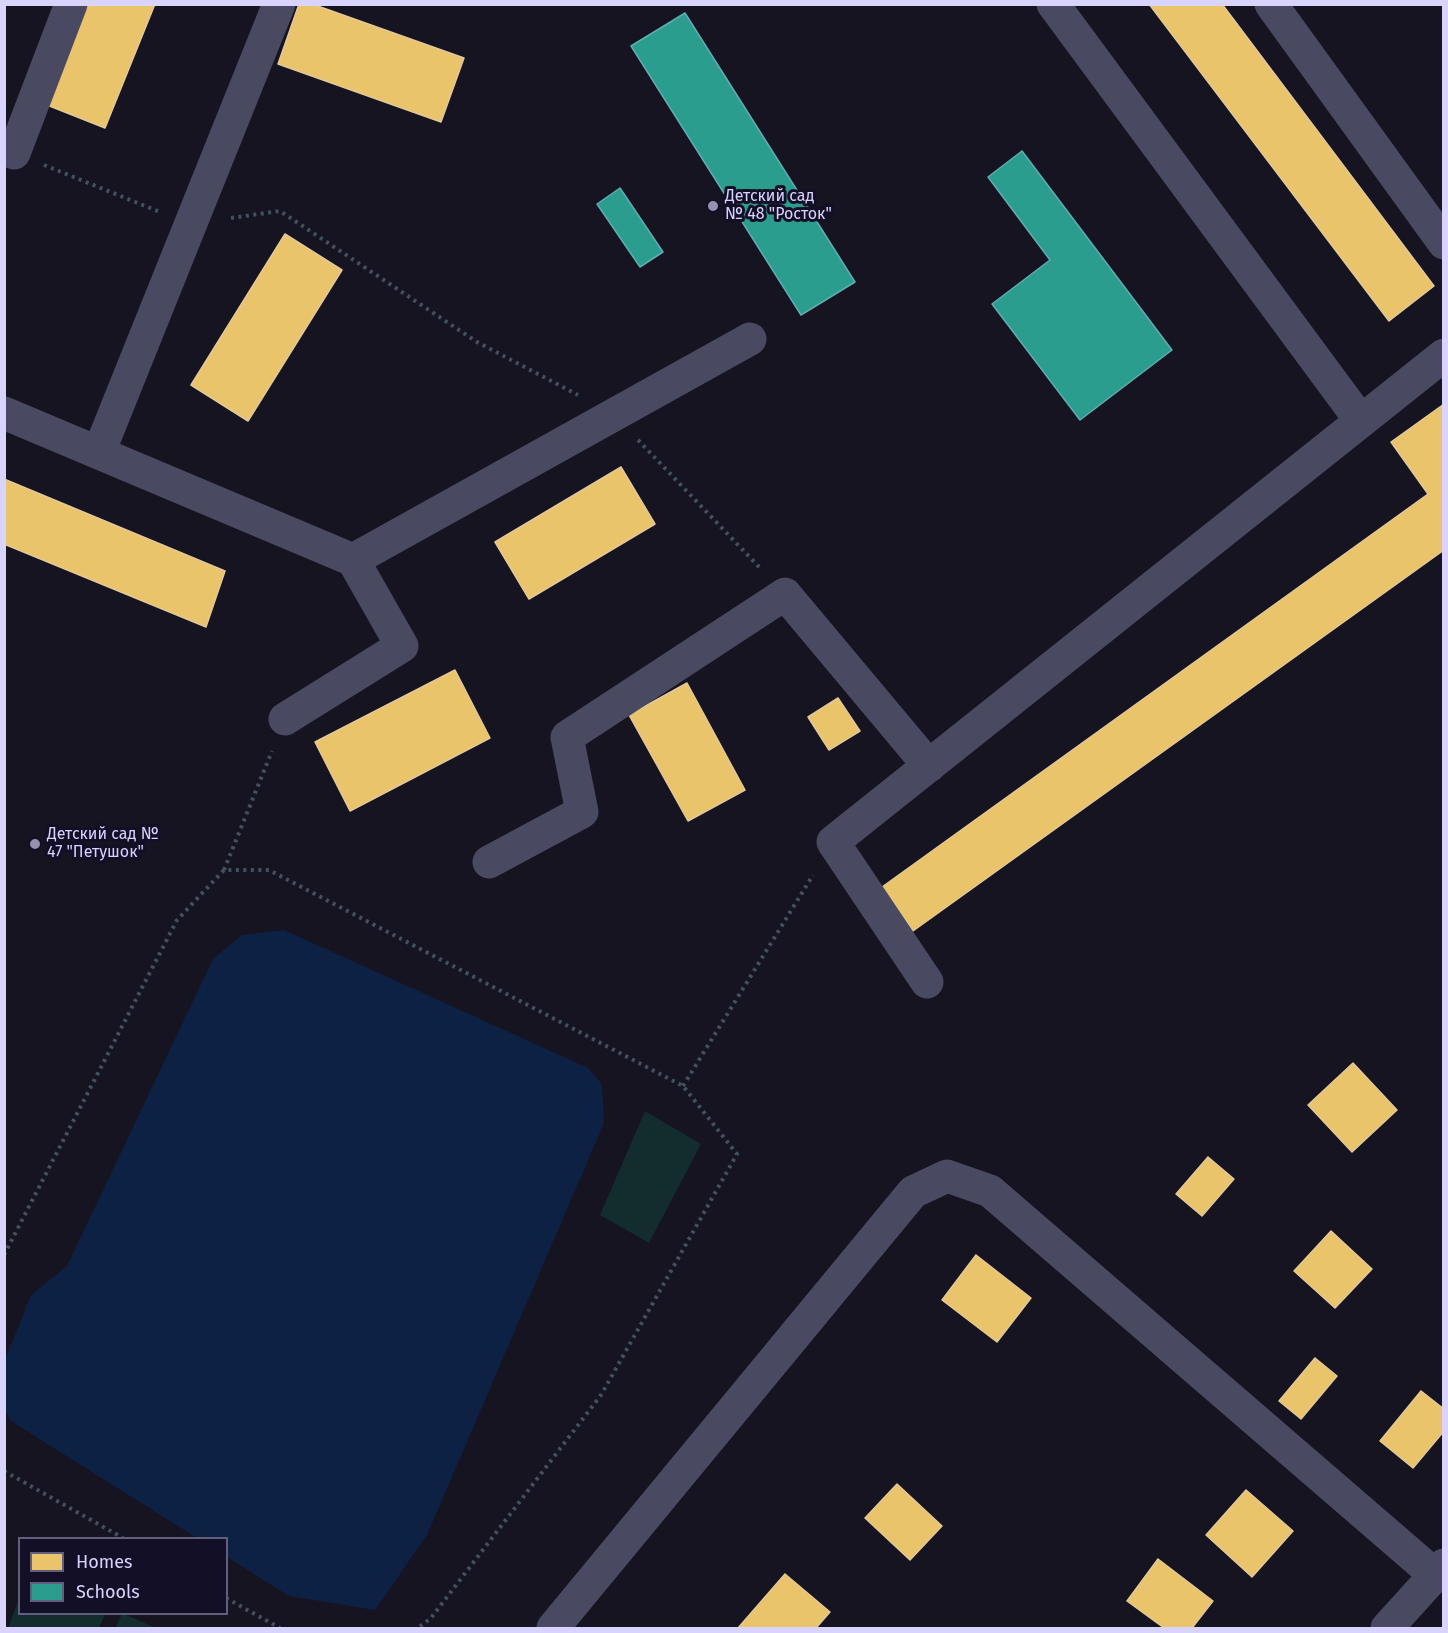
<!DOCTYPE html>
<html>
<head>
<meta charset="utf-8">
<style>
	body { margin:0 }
	#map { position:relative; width:1448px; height:1633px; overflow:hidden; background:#161421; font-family:"Fira Sans",sans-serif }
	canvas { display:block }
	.frame { position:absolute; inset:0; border:6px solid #d9d4ff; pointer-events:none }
	.legend { position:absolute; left:18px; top:1537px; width:210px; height:78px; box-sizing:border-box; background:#130f26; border:2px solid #625e7d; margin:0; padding:8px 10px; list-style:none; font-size:18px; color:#d9d4ff }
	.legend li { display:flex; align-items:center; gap:12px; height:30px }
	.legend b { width:30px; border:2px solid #625e7d }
</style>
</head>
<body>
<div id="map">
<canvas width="1448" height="1633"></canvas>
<div class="frame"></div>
<ul class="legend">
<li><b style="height:16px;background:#e9c46a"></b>Homes</li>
<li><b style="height:16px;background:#2a9d8f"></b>Schools</li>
</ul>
</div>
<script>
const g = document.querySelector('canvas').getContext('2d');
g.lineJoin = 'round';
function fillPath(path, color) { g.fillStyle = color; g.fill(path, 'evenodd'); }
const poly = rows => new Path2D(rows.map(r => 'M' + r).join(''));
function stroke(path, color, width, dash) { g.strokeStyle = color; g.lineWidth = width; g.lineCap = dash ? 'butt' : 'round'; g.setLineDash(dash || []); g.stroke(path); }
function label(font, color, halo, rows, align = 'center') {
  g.font = font + ' "Fira Sans",sans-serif'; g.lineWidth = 6; g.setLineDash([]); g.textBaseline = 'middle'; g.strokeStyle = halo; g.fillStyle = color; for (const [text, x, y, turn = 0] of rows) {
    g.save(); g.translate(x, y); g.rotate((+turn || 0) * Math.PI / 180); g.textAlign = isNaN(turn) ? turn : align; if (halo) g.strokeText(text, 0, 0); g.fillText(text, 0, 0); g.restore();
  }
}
fillPath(poly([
	[645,1111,701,1144,649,1243,600,1215],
	[19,1599,20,1614,105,1614,99,1628,8,1628],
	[122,1614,124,1614,156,1628,115,1628]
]), '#132c2d');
fillPath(poly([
	[284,930,588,1068,602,1084,604,1123,427,1535,375,1610,289,1596,227,1557,226,1538,197,1538,11,1421,5,1410,5,1360,31,1295,67,1266,213,959,242,935]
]), '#0d2144');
const homes = poly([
	[87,4,155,4,105,128,47,105,87,4],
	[299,4,312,4,464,58,441,122,278,64,299,4],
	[1149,4,1222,4,1434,286,1389,321,1149,4],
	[285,234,342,270,248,421,191,385,285,234],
	[1444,404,1444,550,913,931,882,887,1428,494,1391,442,1444,404],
	[621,467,655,524,529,599,495,542,621,467],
	[4,479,225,571,206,627,4,544,4,479],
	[455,670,490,738,350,811,315,742,455,670],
	[687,683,745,790,688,821,629,715,687,683],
	[838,698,860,731,829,750,808,717,838,698],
	[1353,1063,1397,1110,1352,1152,1308,1105,1353,1063],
	[1208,1157,1234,1179,1202,1216,1176,1194,1208,1157],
	[1331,1231,1372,1269,1335,1308,1294,1271,1331,1231],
	[976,1255,1031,1298,997,1342,942,1300,976,1255],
	[1315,1358,1337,1376,1301,1419,1279,1401,1315,1358],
	[1421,1391,1444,1409,1444,1431,1413,1468,1380,1441,1421,1391],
	[897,1484,942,1526,910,1560,865,1518,897,1484],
	[1246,1490,1293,1531,1252,1577,1206,1535,1246,1490],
	[1158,1559,1213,1601,1192,1628,1164,1628,1127,1601,1158,1559],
	[785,1574,830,1612,816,1628,738,1628,785,1574]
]);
fillPath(homes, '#e9c46a');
stroke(homes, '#e4c997', 1.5);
const schools = poly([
	[685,13,855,282,801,315,631,46,685,13],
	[1022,151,1172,350,1080,420,992,304,1050,260,988,177,1022,151],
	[620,188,663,252,640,267,597,204,620,188]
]);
fillPath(schools, '#2a9d8f');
stroke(schools, '#5eaeb1', 1.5);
stroke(poly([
	[44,165,160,212],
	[231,218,280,211,477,342,578,395],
	[638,440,761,569],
	[224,870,272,751],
	[683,1086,813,875],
	[4,1255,177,920,224,870,269,870,683,1086,737,1154,601,1395,431,1618,418,1628],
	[4,1471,123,1538],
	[226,1598,280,1628]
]), '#44505f', 4, [3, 4.5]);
stroke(poly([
	[1053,4,1361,421],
	[1271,4,1444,243],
	[4,149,14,153,71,4],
	[4,413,353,560,750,339],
	[99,452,279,4],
	[285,719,402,646,353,560],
	[489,862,582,812,567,737,785,594,929,766],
	[927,982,833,842,1444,355],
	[553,1628,913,1192,947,1176,990,1191,1435,1575],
	[1387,1628,1444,1565]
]), '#4a4962', 33);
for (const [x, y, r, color] of [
	[713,206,6,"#9591b1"],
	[35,844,6,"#9591b1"]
]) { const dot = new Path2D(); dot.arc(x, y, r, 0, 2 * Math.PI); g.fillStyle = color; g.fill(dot); stroke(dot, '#130f26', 2); }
label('16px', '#d9d4ff', '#130f26', [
	["Детский сад",725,197],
	["№ 48 \"Росток\"",725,215],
	["Детский сад №",47,835],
	["47 \"Петушок\"",47,853]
], 'left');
</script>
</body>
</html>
